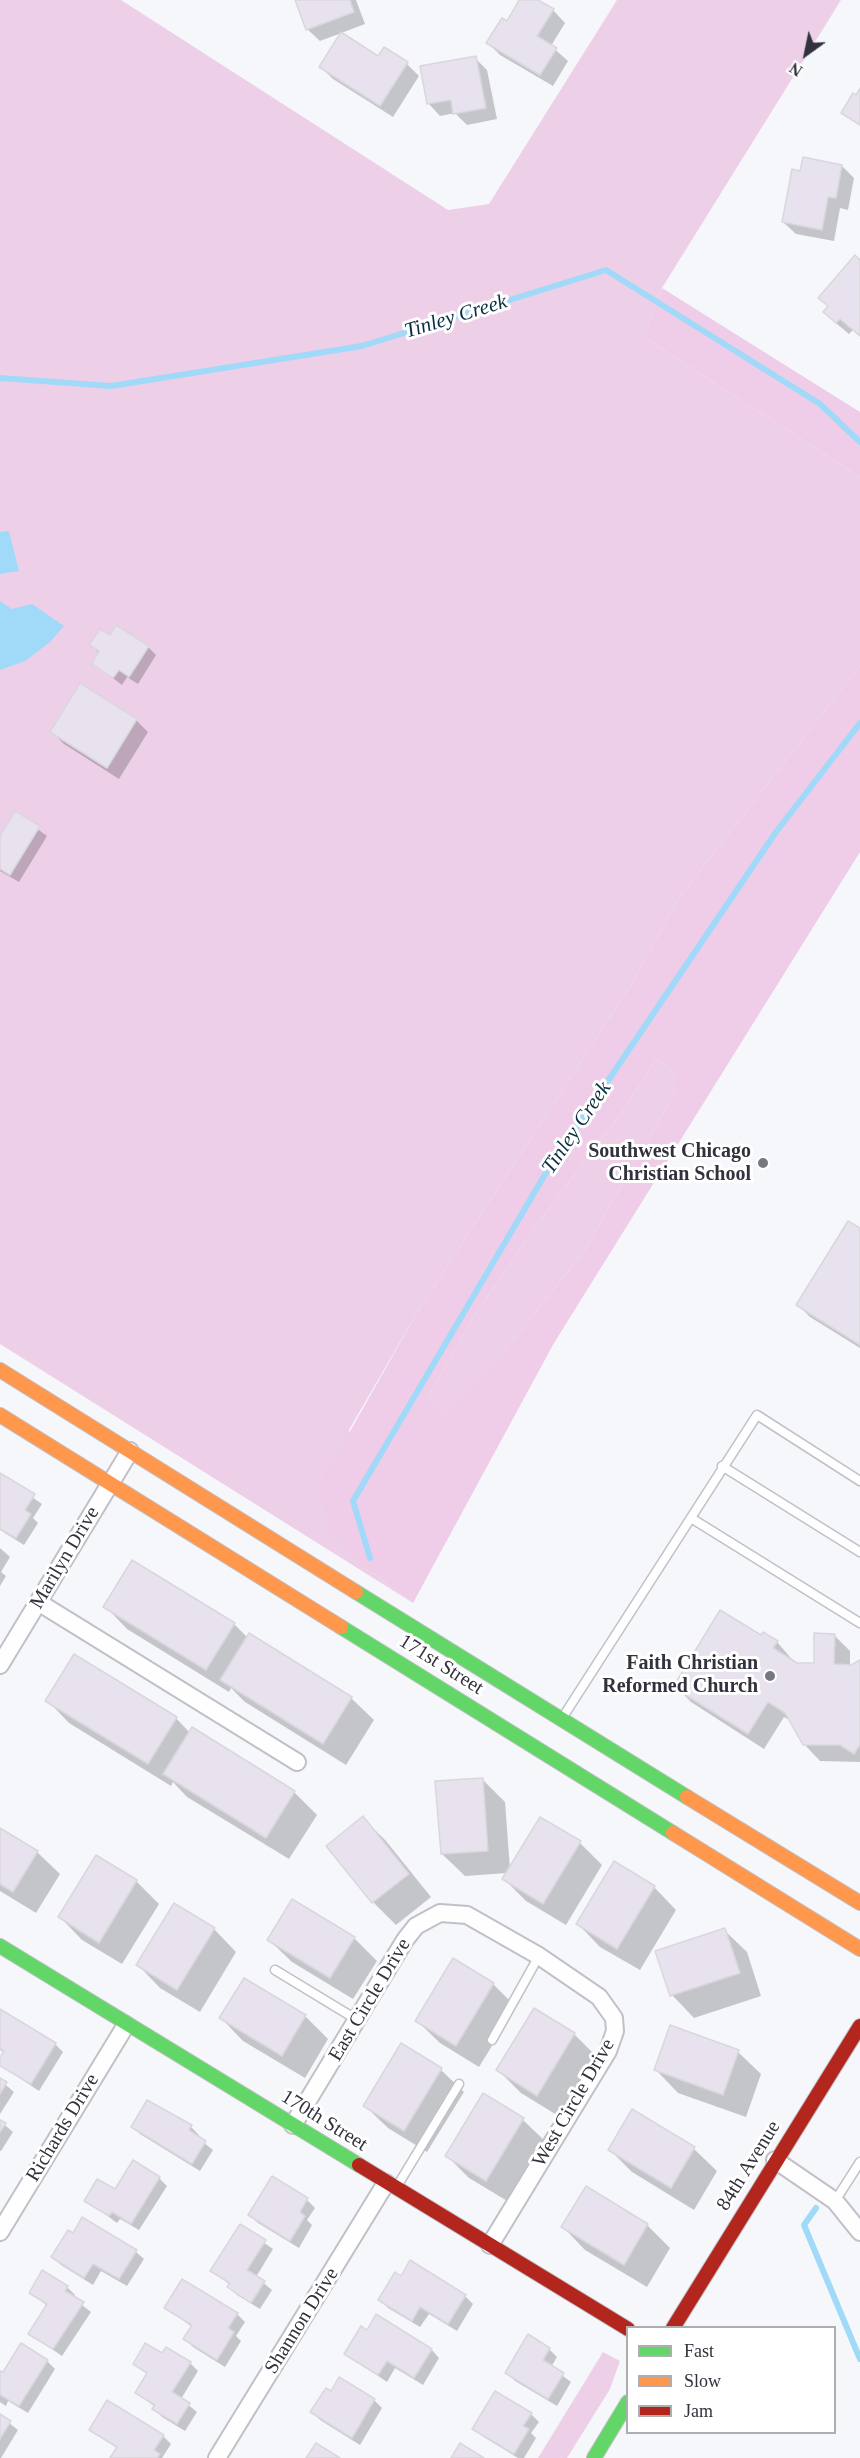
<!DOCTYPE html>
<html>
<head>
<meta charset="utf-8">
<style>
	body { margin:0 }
	#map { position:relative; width:860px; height:2458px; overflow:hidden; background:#f6f7fb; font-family:"Times New Roman",serif }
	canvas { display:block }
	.legend { position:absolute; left:626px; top:2326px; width:210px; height:108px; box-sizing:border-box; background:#fff; border:2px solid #adadb2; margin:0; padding:8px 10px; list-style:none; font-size:18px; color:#32323e }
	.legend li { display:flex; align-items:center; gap:12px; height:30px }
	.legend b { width:30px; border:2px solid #adadb2 }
	.north { position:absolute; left:776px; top:24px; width:60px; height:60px; -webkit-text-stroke:4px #fff; paint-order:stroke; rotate:213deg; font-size:16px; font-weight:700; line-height:24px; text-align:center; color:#32323e }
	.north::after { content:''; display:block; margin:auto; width:21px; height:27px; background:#32323e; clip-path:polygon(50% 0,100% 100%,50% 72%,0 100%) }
</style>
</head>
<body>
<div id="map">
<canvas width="860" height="2458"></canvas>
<ul class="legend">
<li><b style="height:8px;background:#63d668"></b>Fast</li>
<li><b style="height:8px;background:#ff974d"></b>Slow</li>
<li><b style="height:8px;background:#b3261e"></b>Jam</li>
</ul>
<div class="north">N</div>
</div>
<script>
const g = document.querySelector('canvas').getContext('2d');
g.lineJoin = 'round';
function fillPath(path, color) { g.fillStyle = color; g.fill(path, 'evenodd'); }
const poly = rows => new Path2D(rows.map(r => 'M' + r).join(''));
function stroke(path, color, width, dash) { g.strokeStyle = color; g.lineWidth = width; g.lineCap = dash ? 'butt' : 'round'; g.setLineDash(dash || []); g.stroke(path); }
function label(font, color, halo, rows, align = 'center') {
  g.font = font + ' "Times New Roman",serif'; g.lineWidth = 6; g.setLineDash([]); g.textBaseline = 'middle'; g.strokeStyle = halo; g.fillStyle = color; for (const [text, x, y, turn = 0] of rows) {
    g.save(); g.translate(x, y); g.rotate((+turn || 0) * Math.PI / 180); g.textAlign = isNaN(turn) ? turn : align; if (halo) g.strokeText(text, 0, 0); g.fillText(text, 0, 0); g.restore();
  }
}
fillPath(poly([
	[0,0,121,0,448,210,489,204,617,0,841,0,662,288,644,337,860,477,860,666,679,898,630,987,418,1311,349,1430,371,1572,413,1603,0,1344],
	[656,1059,676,1074,676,1091,583,1253,521,1331,447,1419,429,1395,472,1319,535,1227,619,1116],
	[603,2352,620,2361,610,2389,567,2458,538,2458]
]), '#edd0e8');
fillPath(poly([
	[662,288,860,412,860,477,644,337],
	[860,666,860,852,554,1343,413,1603,371,1572,331,1531,318,1488,418,1311,630,987,679,898],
	[656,1059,676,1074,676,1091,583,1253,521,1331,447,1418,429,1395,472,1319,535,1227,619,1116]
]), '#efcce8');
fillPath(poly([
	[9,531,19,571,0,574,0,532],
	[0,601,12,609,32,604,64,626,50,642,25,661,0,670]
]), '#a1daf8');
fillPath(poly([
	[297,0,356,0,365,24,320,41,307,29],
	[521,0,535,0,553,10,565,23,551,46,568,61,553,86,500,55,488,43,507,23],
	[378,58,407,64,419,76,393,117,333,79,321,67],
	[475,58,487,70,497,119,467,125,455,113,440,116,428,103],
	[842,166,854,178,848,210,840,208,834,241,796,234,783,222],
	[860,262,860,336,853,330,849,334,837,324,825,312,829,307,820,298],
	[110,637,148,647,156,655,138,684,127,677,122,685,93,663,99,653,91,645],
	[136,720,148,732,119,779,64,744,52,732],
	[16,813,47,836,19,882,0,871,0,839],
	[860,1230,860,1348,810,1317,798,1305],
	[0,1475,42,1504,33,1518,38,1523,24,1545,0,1530],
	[0,1548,10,1557,1,1572,6,1576,0,1586],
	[105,1606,234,1624,248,1638,351,1698,374,1720,346,1765,245,1702,231,1688,229,1692,127,1629],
	[834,1635,850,1651,850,1667,860,1662,860,1762,820,1761,804,1744,791,1721,784,1717,764,1749,691,1702,675,1686,761,1637,777,1642,796,1664,815,1665],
	[47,1700,176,1718,190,1733,294,1792,317,1815,289,1859,187,1797,173,1782,171,1786,69,1723],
	[482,1779,505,1802,510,1869,580,1843,602,1865,566,1925,526,1901,504,1879,507,1873,465,1876,442,1854],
	[363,1818,386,1841,431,1897,396,1925,373,1902,328,1846],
	[0,1830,37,1852,60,1874,36,1913,0,1891],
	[136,1881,159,1904,122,1964,82,1940,60,1917],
	[654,1887,676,1910,640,1970,600,1947,578,1924],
	[293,1901,354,1938,377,1961,353,1999,292,1962,269,1940],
	[214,1929,236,1952,200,2012,160,1988,138,1965],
	[724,1930,747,1952,761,1996,694,2018,672,1995,657,1952],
	[244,1980,306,2017,328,2039,305,2078,243,2041,221,2018],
	[493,1984,516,2007,479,2067,440,2043,417,2021],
	[0,2011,55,2044,63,2052,39,2091,0,2065,5,2053,0,2050],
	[574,2034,597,2057,560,2117,521,2093,498,2070],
	[738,2052,761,2074,746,2117,678,2093,656,2070],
	[441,2070,464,2092,427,2152,388,2128,365,2106],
	[0,2080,14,2092,0,2114],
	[633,2111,694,2149,717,2171,694,2210,632,2172,610,2150],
	[523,2120,546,2142,509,2202,469,2178,447,2156],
	[0,2121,13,2132,1,2151,0,2151],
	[133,2126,191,2127,199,2135,197,2137,213,2150,200,2171,140,2134],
	[159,2178,167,2186,139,2230,120,2219,117,2223,86,2200],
	[272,2179,307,2200,315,2208,307,2220,312,2225,299,2248,258,2223,250,2215],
	[586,2188,648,2226,670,2248,647,2287,585,2250,563,2227],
	[240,2226,273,2249,256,2277,272,2290,260,2309,237,2295,229,2287,230,2285,212,2271],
	[73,2235,136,2252,144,2259,127,2286,101,2271,93,2285,61,2265,53,2257],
	[401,2278,465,2296,473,2304,457,2331,429,2314,420,2327,388,2308,380,2300],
	[67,2287,75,2295,73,2298,91,2312,62,2356,30,2334,47,2306,31,2292],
	[166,2308,237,2314,245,2322,236,2336,241,2341,225,2367,193,2347,185,2339,192,2327],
	[377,2316,432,2350,439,2358,423,2385,395,2368,387,2382,346,2354,368,2332],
	[549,2349,557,2357,551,2367,571,2382,557,2406,515,2381,507,2373],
	[162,2355,190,2363,198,2371,181,2399,197,2412,185,2431,162,2417,154,2409,155,2407,137,2393,148,2375,135,2363],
	[47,2361,55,2369,28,2413,8,2401,6,2406,0,2402,0,2372,3,2374],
	[340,2379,374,2400,382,2408,360,2445,320,2420,312,2412,332,2393],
	[531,2414,539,2422,531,2433,536,2438,524,2458,518,2458,482,2436,474,2428],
	[0,2416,18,2430,1,2458,0,2458],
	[91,2429,163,2436,171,2444,162,2458,112,2458,118,2449]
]), '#0003');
stroke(poly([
	[0,378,111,386,362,346,606,270,820,404,860,442],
	[370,1558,353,1501,547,1171,776,832,860,723],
	[816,2208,804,2225,860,2359]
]), '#a1daf8', 6);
const building = poly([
	[295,0,350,0,354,12,306,30,295,0],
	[519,0,538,0,554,9,537,36,557,48,540,75,486,43,502,18,507,21,519,0],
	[341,32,378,56,384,47,408,62,380,106,319,67,341,32],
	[476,56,486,108,453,114,451,100,427,104,420,66,476,56],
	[860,88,860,125,841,113,853,93,856,95,860,88],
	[803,157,842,165,836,198,828,197,822,230,782,222,792,169,800,171,803,157],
	[855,255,860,260,860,336,840,319,836,323,823,312,828,306,818,298,855,255],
	[116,625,149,646,129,677,119,670,113,678,92,664,99,651,89,645,100,629,110,635,116,625],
	[80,683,137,719,107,768,50,732,80,683],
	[15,811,40,826,10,875,0,869,0,836,15,811],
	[848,1221,860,1228,860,1345,796,1305,848,1221],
	[0,1473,35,1494,25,1510,31,1514,16,1538,0,1529,0,1473],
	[132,1560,235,1623,206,1670,103,1607,132,1560],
	[720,1610,761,1635,763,1632,778,1641,773,1648,797,1663,814,1663,814,1633,835,1634,834,1664,851,1665,860,1660,860,1745,854,1754,840,1745,803,1745,785,1713,768,1702,748,1734,673,1687,720,1610],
	[249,1633,352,1697,323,1744,220,1680,249,1633],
	[74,1654,177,1717,148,1764,45,1701,74,1654],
	[192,1727,295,1791,266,1838,163,1774,192,1727],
	[483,1778,488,1851,441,1854,435,1781,483,1778],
	[363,1816,409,1874,372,1903,326,1846,363,1816],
	[540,1817,581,1841,543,1904,502,1879,540,1817],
	[0,1828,38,1851,13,1892,0,1884,0,1828],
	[96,1855,137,1880,99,1943,58,1917,96,1855],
	[614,1861,655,1886,617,1949,576,1924,614,1861],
	[292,1899,355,1937,330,1978,267,1940,292,1899],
	[174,1903,215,1928,177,1990,136,1965,174,1903],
	[725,1928,740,1973,670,1996,655,1951,725,1928],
	[453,1958,494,1983,456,2046,415,2021,453,1958],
	[244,1978,306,2015,282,2056,219,2018,244,1978],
	[534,2008,575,2033,537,2096,496,2070,534,2008],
	[0,2009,56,2043,31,2084,0,2066,0,2057,4,2051,0,2048,0,2009],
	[670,2025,739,2050,723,2095,654,2070,670,2025],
	[401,2043,442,2068,404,2131,363,2106,401,2043],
	[0,2078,7,2082,0,2094,0,2078],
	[483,2093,524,2118,486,2181,445,2156,483,2093],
	[147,2100,192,2125,189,2130,206,2141,192,2164,131,2127,147,2100],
	[632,2109,695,2147,671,2188,608,2150,632,2109],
	[0,2120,6,2123,0,2132,0,2120],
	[133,2160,160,2177,131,2224,112,2212,109,2216,84,2201,97,2179,115,2189,133,2160],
	[272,2176,308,2198,300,2212,305,2216,290,2241,248,2215,272,2176],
	[586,2186,648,2224,624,2265,561,2227,586,2186],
	[82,2217,137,2250,119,2279,93,2264,84,2278,51,2257,68,2230,73,2233,82,2217],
	[240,2224,266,2240,247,2270,265,2281,251,2303,227,2287,230,2283,210,2271,240,2224],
	[410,2260,466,2295,448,2324,420,2307,412,2321,378,2300,395,2272,401,2276,410,2260],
	[42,2270,68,2286,65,2291,84,2302,53,2349,28,2334,47,2304,29,2293,42,2270],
	[182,2279,238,2313,228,2328,234,2332,217,2360,183,2339,192,2325,164,2308,182,2279],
	[376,2314,432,2349,414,2378,387,2361,378,2375,344,2354,361,2326,367,2330,376,2314],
	[528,2334,550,2348,543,2360,564,2373,548,2399,505,2373,528,2334],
	[21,2343,48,2360,19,2406,0,2395,0,2371,3,2372,21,2343],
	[145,2343,162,2353,166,2347,191,2362,172,2392,190,2403,177,2424,152,2409,155,2405,135,2393,147,2373,133,2364,145,2343],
	[339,2377,375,2399,352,2438,310,2412,326,2388,331,2391,339,2377],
	[495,2391,532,2413,523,2426,529,2429,514,2454,472,2429,495,2391],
	[107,2400,164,2435,154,2450,160,2454,157,2458,110,2458,117,2447,89,2430,107,2400],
	[0,2414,11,2421,0,2439,0,2414],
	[316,2443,340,2458,306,2458,316,2443],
	[460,2443,484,2458,451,2458,460,2443]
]);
fillPath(building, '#e8e2ee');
stroke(building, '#d9d7de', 1.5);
const lane = poly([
	[722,1466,860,1552],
	[691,1518,860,1623],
	[561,1720,757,1415,860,1481],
	[275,1970,359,2021],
	[492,2040,539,1956],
	[396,2188,459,2084],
	[835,2201,860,2162]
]);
const street = poly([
	[38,1602,297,1762],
	[0,1665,130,1451],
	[293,2125,405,1940,416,1926,440,1913,467,1915,539,1956,599,1997,614,2018,615,2031,608,2051,490,2245],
	[775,2160,835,2201,860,2232],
	[0,2232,126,2025],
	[217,2458,386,2183]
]);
const fast = poly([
	[356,1592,687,1797],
	[341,1627,673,1833],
	[0,1946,359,2165],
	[594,2458,628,2402]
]);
const slow = poly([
	[0,1370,356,1592],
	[0,1415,341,1627],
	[687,1797,860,1903],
	[673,1833,860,1949]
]);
const jam = poly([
	[359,2165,628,2329],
	[673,2328,860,2026]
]);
stroke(lane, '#c0c1c8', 11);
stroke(street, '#c0c1c8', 20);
stroke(fast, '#c0c1c8', 16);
stroke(slow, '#c0c1c8', 16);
stroke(jam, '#c0c1c8', 16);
stroke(lane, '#fefefe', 8);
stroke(street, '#fefefe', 16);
stroke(fast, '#63d668', 14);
stroke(slow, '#ff974d', 14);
stroke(jam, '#b3261e', 14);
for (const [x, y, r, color] of [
	[763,1163,6,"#777780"],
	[770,1676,6,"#777780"]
]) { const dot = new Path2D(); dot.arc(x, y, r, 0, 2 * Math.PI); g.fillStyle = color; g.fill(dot); stroke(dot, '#fff', 2); }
label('bold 20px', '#32323e', '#fff', [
	["Southwest Chicago",751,1152],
	["Christian School",751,1175],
	["Faith Christian",758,1664],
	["Reformed Church",758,1687]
], 'right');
label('20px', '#32323e', '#fff', [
	["Marilyn Drive",65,1558,-59],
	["171st Street",441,1665,32],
	["East Circle Drive",370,2000,-59],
	["West Circle Drive",574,2103,-60],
	["170th Street",324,2121,32],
	["Richards Drive",63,2128,-59],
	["84th Avenue",749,2166,-58],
	["Shannon Drive",302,2321,-58]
]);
label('italic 21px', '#072d3e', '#fff', [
	["Tinley Creek",456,317,-17],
	["Tinley Creek",577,1128,-56]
]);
</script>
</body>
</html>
